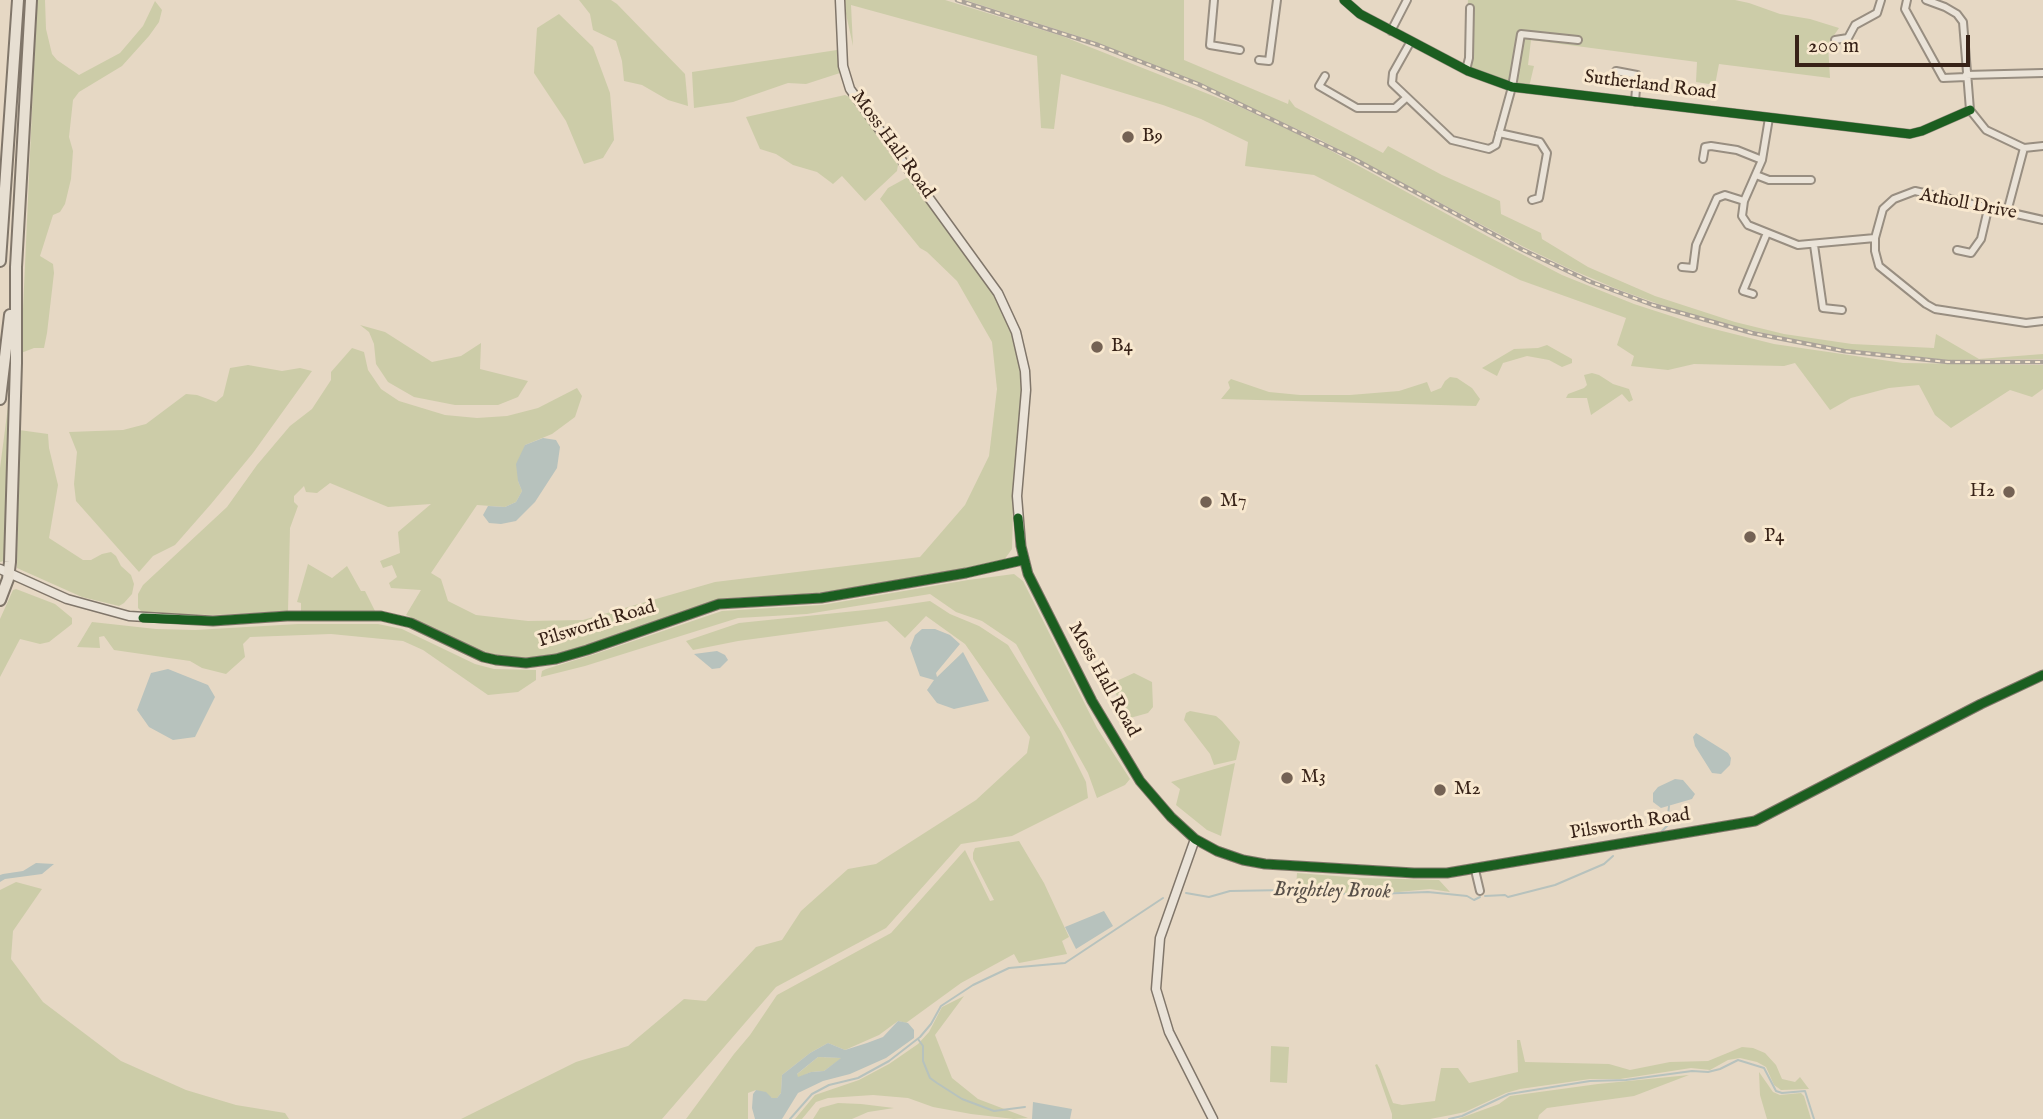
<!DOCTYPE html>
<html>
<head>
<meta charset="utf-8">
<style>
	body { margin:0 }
	#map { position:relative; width:2043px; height:1119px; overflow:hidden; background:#e6d8c4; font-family:"IM FELL English",serif }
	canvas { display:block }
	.scale { position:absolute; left:1795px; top:35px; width:175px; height:32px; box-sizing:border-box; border:4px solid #372217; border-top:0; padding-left:9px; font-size:21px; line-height:24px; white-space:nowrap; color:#372217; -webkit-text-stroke:5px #f8e8cf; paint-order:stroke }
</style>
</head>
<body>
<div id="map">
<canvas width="2043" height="1119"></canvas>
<div class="scale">200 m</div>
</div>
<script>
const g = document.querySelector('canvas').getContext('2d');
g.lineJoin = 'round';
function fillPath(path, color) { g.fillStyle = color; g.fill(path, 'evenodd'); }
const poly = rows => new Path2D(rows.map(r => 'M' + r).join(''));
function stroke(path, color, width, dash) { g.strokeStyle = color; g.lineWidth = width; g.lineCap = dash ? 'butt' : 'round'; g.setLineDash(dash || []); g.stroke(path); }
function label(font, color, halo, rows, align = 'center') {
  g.font = font + ' "IM FELL English",serif'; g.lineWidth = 6; g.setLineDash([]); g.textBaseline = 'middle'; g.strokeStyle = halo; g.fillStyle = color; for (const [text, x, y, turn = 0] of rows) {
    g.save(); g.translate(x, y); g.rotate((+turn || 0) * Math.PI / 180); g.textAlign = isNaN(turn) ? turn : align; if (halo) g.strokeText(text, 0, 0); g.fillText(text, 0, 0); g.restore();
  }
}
fillPath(poly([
	[37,0,45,0,46,29,52,54,57,60,79,75,120,53,143,26,155,1,162,10,159,22,149,36,122,66,79,92,73,100,69,137,73,151,71,179,65,204,60,212,53,215,40,256,53,264,54,273,47,333,44,348,34,348,21,353],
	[579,0,611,0,617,4,685,74,688,106,668,100,642,85,624,81,622,61,616,41,593,30,590,14],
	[843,0,945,0,1062,36,1236,105,1315,142,1487,236,1562,275,1634,304,1702,326,1774,344,1903,363,2043,365,2043,389,2032,397,2010,390,1951,428,1935,415,1919,385,1889,388,1851,398,1830,410,1795,363,1784,366,1694,364,1668,370,1631,366,1634,356,1617,345,1626,318,1520,280,1314,175,1245,166,1248,142,1201,119,1163,105,1061,74,1054,129,1041,128,1037,56,851,5,853,46],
	[965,0,1184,0,1184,60,1288,104,1289,99,1295,107,1383,153,1388,146,1442,175,1500,201,1501,214,1541,233,1542,239,1588,267,1655,296,1735,322,1784,334,1852,344,1934,348,1936,334,1979,359,2043,354,2043,359,1947,360,1833,348,1727,325,1667,307,1617,289,1572,270,1524,247,1319,139,1175,74,1090,40],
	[1468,0,1735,0,1749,3,1780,14,1810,19,1839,28,1828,44,1830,78,1719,64,1715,85,1696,82,1697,62,1531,40,1528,65,1534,66,1529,87,1510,84,1465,67],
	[559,14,593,47,610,93,614,140,603,158,584,164,566,121,534,73,537,28],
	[837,50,840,73,806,84,788,83,733,102,694,108,692,72],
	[845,95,852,98,898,165,897,171,865,201,842,176,833,184,817,172,793,165,776,154,760,149,746,117],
	[908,177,999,302,1008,322,1020,360,1022,406,1014,470,1012,549,1004,560,990,565,821,593,726,598,704,604,592,645,556,655,514,659,481,652,406,615,421,590,391,588,389,583,397,577,392,565,383,568,380,561,400,553,398,532,431,504,388,507,330,483,317,493,306,492,304,486,294,496,294,502,298,506,290,528,288,611,214,615,177,614,142,612,138,608,138,594,143,585,227,507,257,465,290,426,312,409,331,380,331,372,352,348,364,352,368,370,381,389,399,401,445,415,477,418,507,416,538,408,577,388,582,396,575,417,552,434,525,445,518,481,522,491,516,502,505,507,477,505,431,573,441,579,448,601,476,615,528,621,583,620,715,582,920,557,965,505,989,456,997,389,992,342,957,281,927,252,920,248,880,199,888,188],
	[360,325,385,332,432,362,461,356,481,343,480,369,528,381,518,397,498,405,455,405,414,397,388,382,376,364,374,344,369,332],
	[1547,345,1572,359,1572,363,1562,367,1549,360,1527,356,1503,363,1497,376,1482,368,1514,349,1538,348],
	[248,365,282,371,300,368,312,371,253,453,211,504,175,545,153,556,139,572,76,501,74,484,77,452,69,432,123,430,146,424,186,394,197,395,216,402,223,396,230,368],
	[13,368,7,556,4,561,0,562,0,468],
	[1592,373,1599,375,1613,384,1629,389,1633,400,1629,402,1622,394,1591,415,1587,398,1566,398,1568,394,1584,388,1587,385,1584,375],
	[1450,377,1457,378,1472,388,1480,399,1476,406,1221,399,1230,388,1228,382,1231,379,1269,392,1300,395,1350,395,1399,391,1427,382,1431,392,1441,388,1445,381],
	[19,430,48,434,49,448,58,485,49,538,83,560,91,560,102,554,111,552,116,556,121,566,131,575,134,584,132,594,124,603,119,606,82,597,17,568],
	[308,564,332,578,347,566,361,591,365,591,375,611,301,611,301,603,297,602],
	[1014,574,1023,581,1097,728,1130,779,1125,785,1097,798,1088,773,1016,644,982,621,956,612,930,594,807,614,738,618,585,666,541,677,542,671,546,669,595,654,722,611,822,605,968,580],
	[16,589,55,604,72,618,72,624,49,642,40,644,20,639,0,677,0,619,13,590],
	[930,601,950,614,979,626,1008,645,1061,732,1086,782,1088,798,1012,836,961,844,886,928,776,987,662,1119,461,1119,576,1062,628,1046,684,999,706,1001,756,947,782,940,801,911,848,869,876,864,976,800,1027,753,1030,737,965,644,926,616,905,638,887,621,738,641,693,650,686,641,739,623,875,609],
	[92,622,156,629,195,630,298,624,378,624,402,629,475,664,494,669,536,670,536,680,518,692,488,695,423,650,403,641,331,634,250,637,243,644,245,657,226,674,202,668,190,661,114,650,104,636,99,637,100,648,77,647],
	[1134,673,1152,682,1153,707,1148,713,1130,718,1110,684],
	[1190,711,1216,716,1222,721,1240,742,1236,760,1214,765,1210,754,1184,720,1186,713],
	[1235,763,1221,836,1207,830,1176,805,1180,789,1171,782],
	[1019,841,1044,883,1069,937,1062,941,1067,954,1019,963,1014,954,961,983,906,1023,898,1021,879,1035,845,1050,828,1043,810,1053,782,1075,781,1093,777,1098,772,1098,756,1090,748,1093,748,1119,686,1119,734,1054,750,1035,777,995,891,933,965,850,990,901,994,900,973,859,973,853,975,848],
	[1297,873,1361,878,1439,880,1450,892,1430,889,1388,893,1366,892,1360,895,1296,889],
	[16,882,42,889,13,931,11,959,43,1002,121,1061,186,1090,236,1105,285,1113,289,1119,0,1119,0,890],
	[964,996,935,1035,952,1078,978,1099,1028,1118,1014,1119,971,1114,933,1107,908,1098,873,1095,828,1098,816,1102,802,1119,795,1119,815,1095,859,1080,889,1064,918,1044,929,1032,942,1007],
	[1517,1040,1520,1040,1525,1062,1609,1064,1630,1070,1670,1062,1708,1061,1742,1047,1753,1048,1765,1053,1776,1065,1782,1079,1795,1082,1800,1077,1809,1089,1781,1090,1774,1085,1766,1067,1757,1062,1740,1058,1728,1060,1710,1070,1691,1068,1620,1079,1590,1079,1520,1089,1506,1093,1465,1112,1451,1115,1430,1119,1392,1119,1392,1114,1375,1065,1377,1064,1380,1069,1393,1103,1402,1105,1435,1101,1441,1068,1458,1068,1469,1083,1518,1072],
	[1271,1046,1289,1047,1287,1083,1270,1082],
	[818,1057,842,1058,824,1071,811,1072,798,1078,796,1075],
	[1759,1072,1773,1092,1780,1095,1801,1093,1804,1096,1811,1119,1767,1119,1760,1095],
	[1689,1075,1634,1096,1547,1108,1539,1115,1538,1119,1458,1119,1499,1104,1510,1096,1598,1084],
	[838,1103,861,1104,894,1108,868,1112,852,1119,813,1119,820,1108]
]), '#cccca8');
fillPath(poly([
	[543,438,556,440,560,447,557,468,535,502,516,521,501,524,489,523,483,515,488,506,505,507,516,502,522,491,518,481,516,464,525,445],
	[922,629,935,629,950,635,960,644,936,673,937,677,963,652,989,701,954,709,937,703,927,690,934,680,920,676,910,648,915,635],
	[717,651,725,655,728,660,720,668,712,669,694,654],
	[168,669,208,685,215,697,195,737,173,740,149,727,137,710,151,673],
	[1696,733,1728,753,1731,758,1730,765,1721,774,1712,773,1695,746,1693,737],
	[1675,779,1683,780,1695,794,1692,799,1661,808,1653,802,1653,793,1658,787],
	[36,863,54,864,42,874,5,879,0,882,0,875,3,874,23,871],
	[1104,911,1113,926,1076,949,1065,927],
	[898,1021,908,1023,914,1030,914,1038,886,1058,850,1074,823,1081,798,1093,782,1119,755,1119,752,1108,753,1094,756,1090,766,1092,772,1098,777,1098,781,1093,782,1075,810,1053,828,1043,845,1050,867,1043,883,1037],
	[818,1057,841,1058,824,1071,811,1072,798,1077,797,1074],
	[1033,1102,1072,1109,1070,1119,1032,1119]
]), '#b7c2bd');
stroke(poly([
	[1668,815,1669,806],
	[1662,831,1668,825],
	[1186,893,1209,897,1230,891,1286,890,1346,894,1358,897,1374,894,1428,892,1467,896,1474,900,1480,897],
	[1485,896,1505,895,1508,897,1555,885,1604,864,1613,856],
	[918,1039,923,1046,923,1061,930,1078,937,1083,962,1099,994,1111,1025,1107],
	[790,1119,812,1094,829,1085,858,1078,889,1061,920,1037,931,1024,941,1006,973,985,1009,968,1065,963,1163,898],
	[1449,1119,1462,1116,1509,1094,1590,1081,1626,1080,1692,1071,1708,1072,1720,1069,1738,1060,1764,1068,1776,1091,1782,1093,1805,1091,1814,1119]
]), '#b7c2bd', 2);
const street = poly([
	[1214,0,1210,45,1240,50],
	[1344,0,1360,14,1468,71,1512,87,1910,134,1922,131,1970,110],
	[1907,0,1905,9,1943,78,1966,77],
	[1926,0,1945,7,1957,14,1963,22,1970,110,1986,130,2024,148,2043,146],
	[1391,31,1407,0],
	[1835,40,1848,38,1855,25,1877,13,1881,0],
	[1411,41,1393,73,1392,83,1452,140,1489,149,1496,145,1512,87,1521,34,1578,40],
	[1259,60,1269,61,1277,0],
	[1466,70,1469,58,1470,8],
	[1616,71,1637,75,1635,102],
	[1966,75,2043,73],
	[1325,76,1319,86,1357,108,1395,108,1406,98],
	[1769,118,1762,160,1744,201,1742,216,1748,225,1798,245,1875,238],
	[1499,133,1540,142,1547,153,1539,198,1532,200],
	[1703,159,1705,147,1711,146,1737,150,1762,160],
	[1756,175,1769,180,1811,180],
	[2007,212,2024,148],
	[2043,220,1915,191,1894,199,1883,209,1875,238,1875,251,1879,266,1926,304,1935,309,2026,323,2043,321],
	[1814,245,1823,308,1842,310],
	[1957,250,1971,253,1981,239,1988,209],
	[1682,267,1693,268,1696,245,1717,198,1725,195,1744,201],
	[1753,294,1743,291,1767,233],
	[1475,870,1480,891]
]);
const secondary = poly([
	[840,0,843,66,850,89,998,293,1016,332,1025,371,1026,390,1017,496,1021,546,1028,574,1092,701,1140,781,1171,817,1195,839,1217,851,1243,860,1265,864,1414,873,1447,873,1755,821,1981,704,2043,675],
	[0,569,67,599,129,616,213,621,287,616,381,616,411,623,483,657,496,660,526,663,556,659,587,650,719,604,821,598,966,573,1023,560],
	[1195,839,1160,938,1156,989,1169,1032,1213,1119]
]);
const highway = poly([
	[0,261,18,0],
	[0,399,10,315],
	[0,600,8,579,10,562,16,363,16,267,31,0]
]);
stroke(street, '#988e81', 10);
stroke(secondary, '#80766a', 11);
stroke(highway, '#80766a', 14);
stroke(street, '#eae3d8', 6);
stroke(secondary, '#eae3d8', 8);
stroke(highway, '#e7dfd2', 10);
const rail = poly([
	[957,0,1098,45,1198,84,1354,159,1521,249,1591,282,1653,305,1752,333,1844,351,1948,362,2043,362]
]);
stroke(rail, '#aaa299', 4.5);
stroke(rail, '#f8e8cf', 2, [5]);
stroke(poly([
	[1344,0,1360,14,1468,71,1512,87,1910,134,1922,131,1970,110],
	[1018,518,1021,546,1028,574,1092,701,1140,781,1171,817,1195,839,1217,851,1243,860,1265,864,1414,873,1447,873,1755,821,1981,704,2043,675],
	[143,618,213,621,287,616,381,616,411,623,483,657,496,660,526,663,556,659,587,650,719,604,821,598,966,573,1023,560]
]), '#1b5e20', 9);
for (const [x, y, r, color] of [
	[1128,137,7,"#746254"],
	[1097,347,7,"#746254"],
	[2009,492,7,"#746254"],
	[1206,502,7,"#746254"],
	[1750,537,7,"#746254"],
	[1287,778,7,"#746254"],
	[1440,790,7,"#746254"]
]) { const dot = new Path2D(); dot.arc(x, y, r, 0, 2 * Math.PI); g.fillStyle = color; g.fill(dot); stroke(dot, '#f8e8cf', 2.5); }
label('19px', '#372217', '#f8e8cf', [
	["Sutherland Road",1650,86,7],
	["Moss Hall Road",892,145,54],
	["Atholl Drive",1968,205,11],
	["Pilsworth Road",597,625,-17],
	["Moss Hall Road",1103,680,61],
	["Pilsworth Road",1630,825,-9]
]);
label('19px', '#372217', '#f8e8cf', [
	["B9",1142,137],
	["B4",1111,347],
	["H2",1995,492,"right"],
	["M7",1220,502],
	["P4",1764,537],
	["M3",1301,778],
	["M2",1454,790]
], 'left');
label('italic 21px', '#574f48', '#f8e8cf', [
	["Brightley Brook",1332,892,1]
]);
</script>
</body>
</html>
